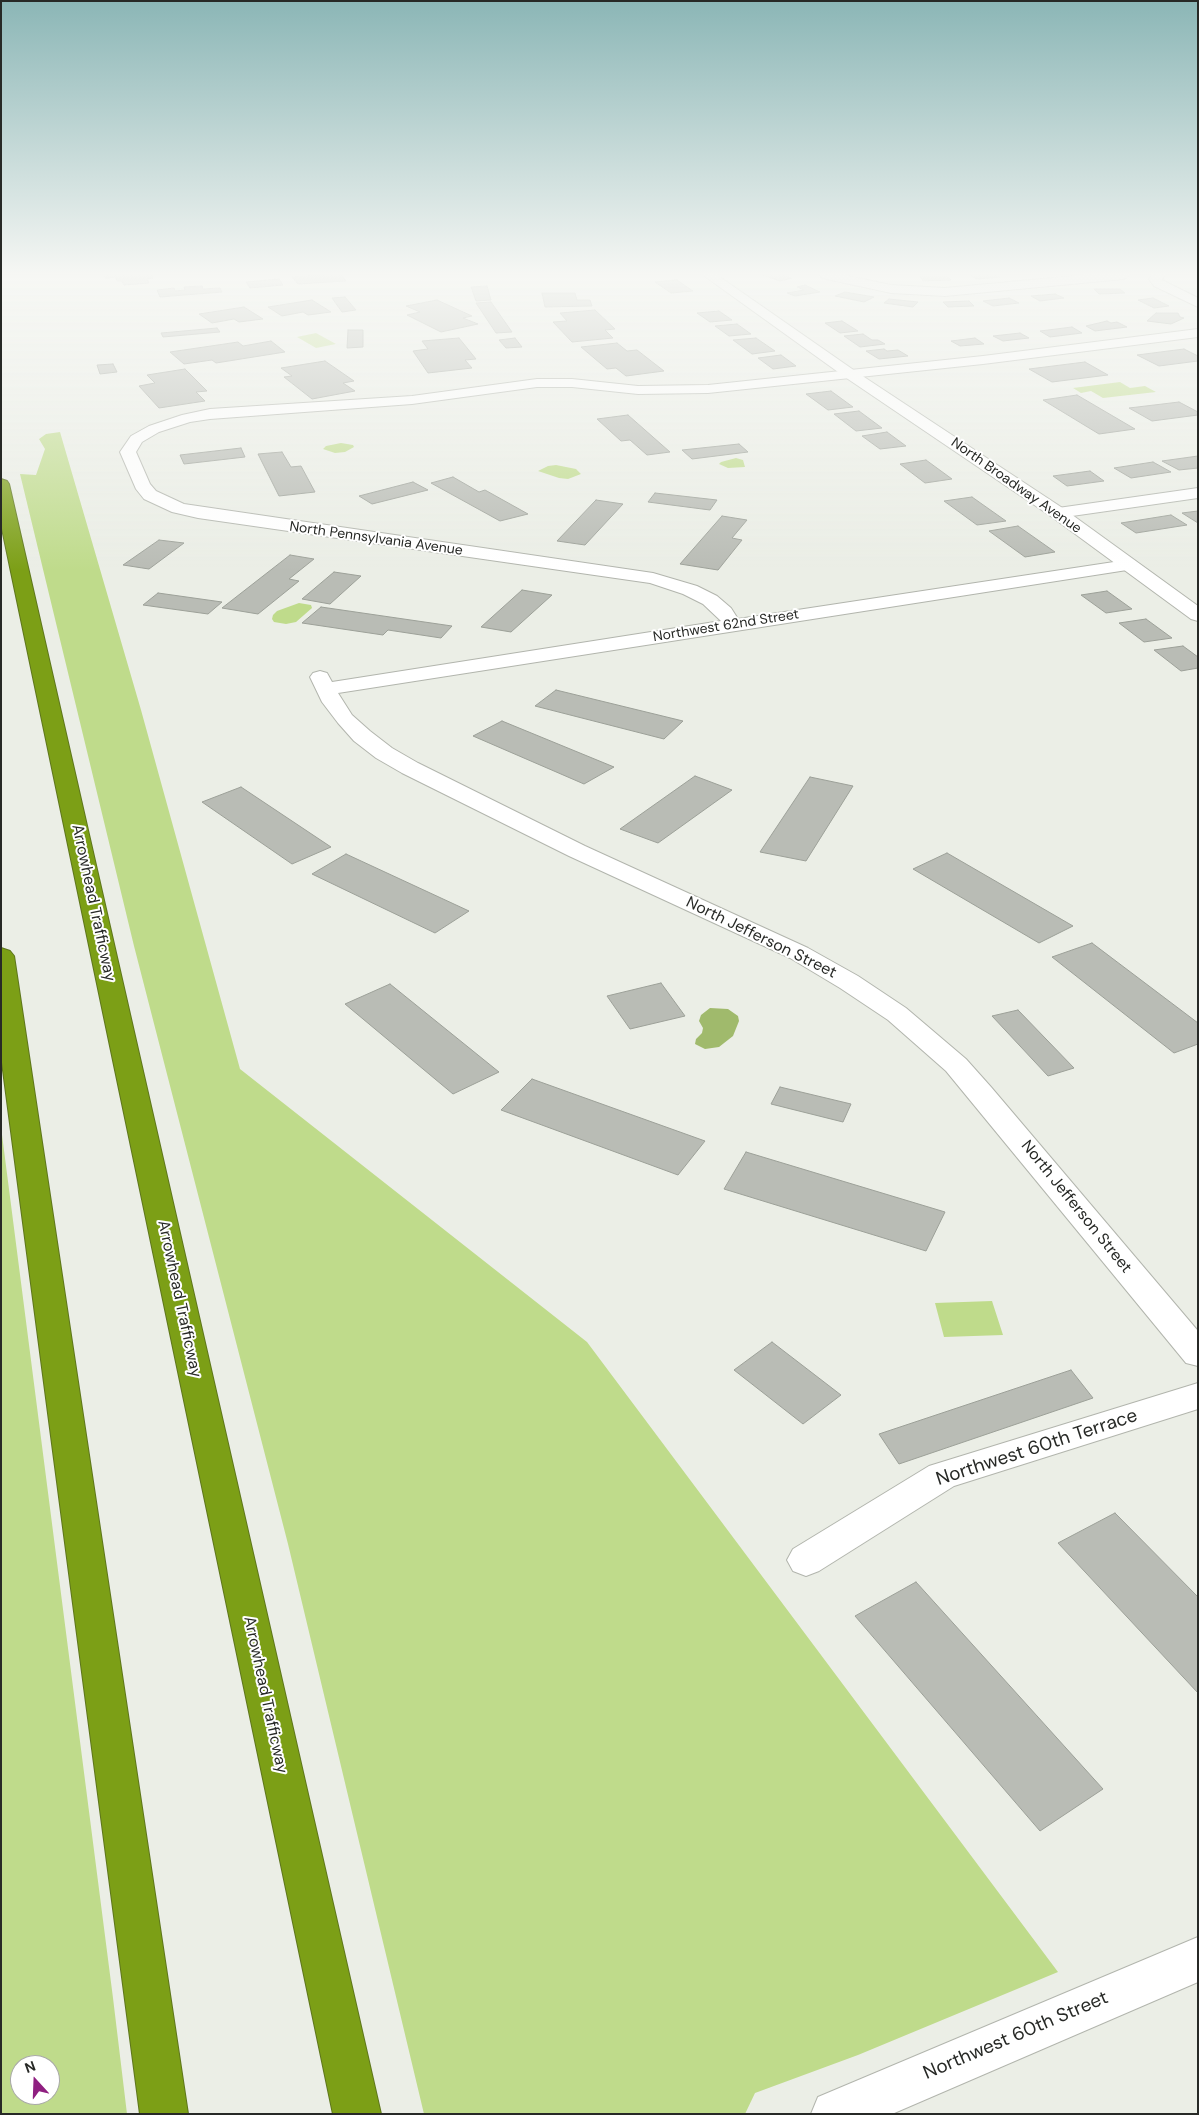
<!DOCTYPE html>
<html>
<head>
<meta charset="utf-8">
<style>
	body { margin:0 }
	#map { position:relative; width:1199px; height:2115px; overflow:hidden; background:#ebeee6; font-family:"DM Sans",sans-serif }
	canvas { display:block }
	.frame { position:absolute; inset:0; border:2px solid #272926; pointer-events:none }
	.north { position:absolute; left:10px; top:2055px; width:50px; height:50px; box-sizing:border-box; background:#fff; border:1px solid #a9a9a8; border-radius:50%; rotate:340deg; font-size:14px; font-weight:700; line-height:20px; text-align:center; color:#272926 }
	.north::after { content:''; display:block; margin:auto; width:18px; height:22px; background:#8f1f80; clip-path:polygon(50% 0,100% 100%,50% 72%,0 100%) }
</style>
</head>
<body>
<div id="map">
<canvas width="1199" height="2115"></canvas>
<div class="frame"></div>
<div class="north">N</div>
</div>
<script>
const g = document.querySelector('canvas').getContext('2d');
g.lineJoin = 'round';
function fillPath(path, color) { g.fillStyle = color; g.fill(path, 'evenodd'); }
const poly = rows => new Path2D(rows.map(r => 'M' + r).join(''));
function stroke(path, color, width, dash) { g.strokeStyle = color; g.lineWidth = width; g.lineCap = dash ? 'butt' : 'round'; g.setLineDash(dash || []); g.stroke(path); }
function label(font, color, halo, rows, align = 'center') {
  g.font = font + ' "DM Sans",sans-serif'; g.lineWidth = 4; g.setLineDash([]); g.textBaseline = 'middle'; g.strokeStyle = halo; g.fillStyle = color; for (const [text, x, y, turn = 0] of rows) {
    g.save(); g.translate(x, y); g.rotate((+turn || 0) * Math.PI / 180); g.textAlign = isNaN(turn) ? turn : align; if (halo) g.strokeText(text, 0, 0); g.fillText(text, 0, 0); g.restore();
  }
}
fillPath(poly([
	[316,333,336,344,316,348,297,337],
	[1120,382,1130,388,1145,386,1156,392,1103,398,1091,391,1081,393,1073,388],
	[60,432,141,710,240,1069,587,1342,1058,1972,858,2055,755,2093,745,2114,424,2114,288,1544,134,946,20,474,36,475,45,449,39,439,46,434],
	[341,443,353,445,354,447,345,452,335,453,323,449,326,446],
	[736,458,743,460,745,467,728,468,719,464,721,462],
	[556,465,576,469,581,474,568,479,559,478,538,471,548,466],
	[299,603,311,605,312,608,296,622,286,624,274,622,272,619,273,615,277,611],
	[1,1127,113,1998,127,2114,1,2114],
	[20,2065,50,2065,50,2095,20,2095],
	[992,1301,1003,1335,944,1337,935,1303]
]), '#bfdb8b');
fillPath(poly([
	[710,1008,728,1009,738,1016,739,1021,733,1036,719,1047,705,1049,695,1044,696,1039,702,1033,703,1028,699,1021,701,1015]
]), '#a0ba6c');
const building = poly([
	[104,275,152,275,153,278,147,279,149,283,124,285,122,281,117,281,116,277,105,278,104,275],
	[322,275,341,275,346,281,298,284,292,277,322,275],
	[763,275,782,275,792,278,780,281,763,275],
	[970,275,998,275,1000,277,977,279,970,275],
	[920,276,947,276,951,280,923,281,920,276],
	[279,279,283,285,250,288,246,282,279,279],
	[677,280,693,291,671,293,655,282,677,280],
	[805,285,820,292,795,296,787,293,804,290,797,287,805,285],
	[202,286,203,289,220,288,222,292,160,297,157,290,174,288,175,291,185,290,184,287,202,286],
	[487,286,491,300,476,301,471,287,487,286],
	[1094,289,1120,289,1125,293,1099,294,1094,289],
	[845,292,874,297,864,302,835,296,845,292],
	[542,293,575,293,577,300,590,300,592,306,545,307,542,293],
	[1055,294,1064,298,1040,301,1031,296,1055,294],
	[345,297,356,310,342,312,332,298,345,297],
	[1009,298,1019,303,993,306,983,301,1009,298],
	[1153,298,1169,306,1154,308,1138,300,1153,298],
	[889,299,918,302,913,307,884,303,889,299],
	[312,300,331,312,308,315,303,312,282,316,268,307,312,300],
	[437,300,472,316,463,318,478,324,441,332,407,315,420,312,406,306,437,300],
	[969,301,974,306,948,307,943,302,969,301],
	[491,302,512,332,496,333,476,303,491,302],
	[244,307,263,319,239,322,234,319,212,323,199,314,244,307],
	[595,310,615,329,605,330,613,338,572,342,553,322,567,321,560,313,595,310],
	[719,311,732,320,710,322,697,313,719,311],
	[1156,313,1178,313,1180,317,1184,318,1171,324,1147,321,1156,313],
	[842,321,858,331,840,333,825,323,842,321],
	[1107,321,1111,323,1117,322,1127,327,1095,331,1086,326,1107,321],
	[737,324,751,334,729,336,715,326,737,324],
	[1072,327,1082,333,1050,337,1040,331,1072,327],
	[217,328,220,332,163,337,161,333,217,328],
	[348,330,363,330,363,347,347,348,348,330],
	[1020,333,1029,338,1003,341,993,336,1020,333],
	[863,334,872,340,878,340,885,344,860,347,844,336,863,334],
	[459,338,476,359,465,360,472,368,428,373,413,351,428,349,422,341,459,338],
	[515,338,522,347,506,348,499,340,515,338],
	[756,338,775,351,752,354,733,340,756,338],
	[975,338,984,344,960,346,951,341,975,338],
	[271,341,285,352,216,363,212,360,184,364,170,352,238,342,243,346,271,341],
	[617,343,627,351,637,350,664,371,626,376,616,368,607,369,581,347,617,343],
	[884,349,887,351,898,350,908,356,879,359,866,351,884,349],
	[1184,349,1198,356,1198,361,1159,366,1137,355,1184,349],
	[781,355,796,366,773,369,758,358,781,355],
	[325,361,354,381,343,383,355,391,312,399,284,377,292,376,281,368,325,361],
	[1085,362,1108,375,1052,382,1029,369,1085,362],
	[113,364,117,372,100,374,97,365,113,364],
	[185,369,207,391,196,392,205,401,159,408,139,386,155,383,147,375,185,369],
	[831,391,853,407,828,410,806,394,831,391],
	[1077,395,1135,429,1099,434,1043,400,1077,395],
	[1179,402,1198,412,1198,415,1152,421,1129,408,1179,402],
	[859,411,882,428,856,431,834,414,859,411],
	[628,415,670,452,647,455,630,440,621,441,597,419,628,415],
	[887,432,906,446,880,449,862,436,887,432],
	[739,444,748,452,692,459,682,450,739,444],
	[241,448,245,457,184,464,180,455,241,448],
	[282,452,291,467,301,466,315,492,279,496,258,454,282,452],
	[1198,456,1198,468,1179,470,1162,461,1198,456],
	[926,460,952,479,925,483,900,464,926,460],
	[1153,462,1171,472,1131,478,1114,468,1153,462],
	[1090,471,1104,481,1067,486,1053,476,1090,471],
	[453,477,479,492,485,490,528,514,500,521,431,483,453,477],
	[413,482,428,490,372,504,359,496,413,482],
	[655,493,717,500,710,510,648,502,655,493],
	[972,497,1006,521,977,525,944,501,972,497],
	[596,500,623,504,585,545,557,541,596,500],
	[1198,511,1198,523,1182,513,1198,511],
	[1171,515,1187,525,1136,533,1121,523,1171,515],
	[722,516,747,520,732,538,742,540,718,570,680,564,722,516],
	[1018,526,1055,552,1025,557,989,531,1018,526],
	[159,540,184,543,149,569,123,565,159,540],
	[290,555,314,559,289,579,299,581,258,614,222,608,290,555],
	[334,572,361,576,330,604,302,599,334,572],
	[522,590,552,595,511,632,481,627,522,590],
	[1107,591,1132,609,1106,613,1081,595,1107,591],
	[158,593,222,602,208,614,143,605,158,593],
	[321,607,452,626,441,638,388,630,383,635,302,623,321,607],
	[1146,619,1172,638,1144,642,1119,623,1146,619],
	[1183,646,1198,657,1198,668,1181,671,1154,650,1183,646],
	[556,690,683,721,664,739,535,706,556,690],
	[502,721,614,767,584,784,473,736,502,721],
	[695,776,732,790,658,843,620,829,695,776],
	[810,777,853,786,806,861,760,852,810,777],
	[241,787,331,847,292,864,202,802,241,787],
	[947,853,1073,926,1039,943,913,869,947,853],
	[346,854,469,911,435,933,312,874,346,854],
	[1092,943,1198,1023,1198,1044,1174,1053,1052,957,1092,943],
	[661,983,685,1016,630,1029,607,996,661,983],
	[390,984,499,1072,453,1094,345,1004,390,984],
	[1018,1010,1074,1068,1048,1076,992,1016,1018,1010],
	[532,1079,705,1141,678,1175,501,1110,532,1079],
	[780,1087,851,1104,843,1122,771,1104,780,1087],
	[746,1152,945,1212,926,1251,724,1189,746,1152],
	[772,1342,841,1395,803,1424,734,1370,772,1342],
	[1071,1370,1093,1398,899,1464,879,1434,1071,1370],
	[1115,1513,1198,1597,1198,1693,1058,1543,1115,1513],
	[916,1582,1103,1789,1040,1831,855,1616,916,1582]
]);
fillPath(building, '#b9bcb5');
stroke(building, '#9ca098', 1);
const minor = poly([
	[820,275,843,275,891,285,945,288,1085,275,1130,275,1124,279,945,296,891,293,822,278,820,275],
	[1152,275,1164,275,1162,280,1198,298,1198,307,1154,286,1149,279,1152,275],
	[1198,329,1198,337,983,364,708,393,638,394,572,387,537,387,412,404,210,419,190,422,159,432,142,442,136,452,150,484,156,491,184,504,653,573,697,586,717,596,731,608,738,619,1127,560,1133,561,1136,565,1133,569,1127,570,338,693,352,715,370,731,392,748,418,763,585,846,808,948,858,976,906,1008,966,1059,991,1087,1198,1331,1198,1366,1186,1363,946,1071,888,1020,840,988,790,958,569,856,402,773,376,758,354,741,338,723,322,702,310,677,313,673,320,671,327,673,332,682,721,621,703,604,683,594,650,583,198,518,172,512,144,499,136,489,120,452,131,436,149,426,182,415,210,409,412,396,537,379,572,379,638,386,708,385,983,356,1198,329],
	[1198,488,1198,498,1058,518,1052,517,1050,513,1052,509,1058,508,1198,488],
	[1198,1383,1198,1409,954,1486,819,1571,806,1576,793,1571,787,1560,793,1549,929,1466,1198,1383],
	[1198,1937,1198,1982,892,2114,811,2114,818,2097,1198,1937]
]);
const tertiary = poly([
	[703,275,717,275,855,371,1064,509,1198,606,1198,621,1191,619,1052,517,845,377,703,275]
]);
const motorway = poly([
	[1,479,7,481,9,484,381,2114,333,2114,1,524,1,479],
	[1,948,10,951,14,956,188,2114,140,2114,1,1055,1,948]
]);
stroke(minor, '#b2b5ad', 2);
stroke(tertiary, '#b2b5ad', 2);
stroke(motorway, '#5e761c', 2);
fillPath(minor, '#fff');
fillPath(tertiary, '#fff');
fillPath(motorway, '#7c9f16');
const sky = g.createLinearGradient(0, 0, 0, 571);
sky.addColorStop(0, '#8bb6b6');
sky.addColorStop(0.48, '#f6f7f4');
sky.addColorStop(1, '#f6f7f400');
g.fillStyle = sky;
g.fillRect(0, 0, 1199, 571);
label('14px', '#272926', '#fff', [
	["North Broadway Avenue",1016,486,35],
	["North Pennsylvania Avenue",376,539,8],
	["Northwest 62nd Street",726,626,-9]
]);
label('16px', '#272926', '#fff', [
	["Arrowhead Trafficway",93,903,78],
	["North Jefferson Street",761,938,26],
	["North Jefferson Street",1076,1207,51],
	["Arrowhead Trafficway",179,1299,78],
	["Arrowhead Trafficway",265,1695,78]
]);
label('19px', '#272926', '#fff', [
	["Northwest 60th Terrace",1037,1448,-18],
	["Northwest 60th Street",1016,2036,-23]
]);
</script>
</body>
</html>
